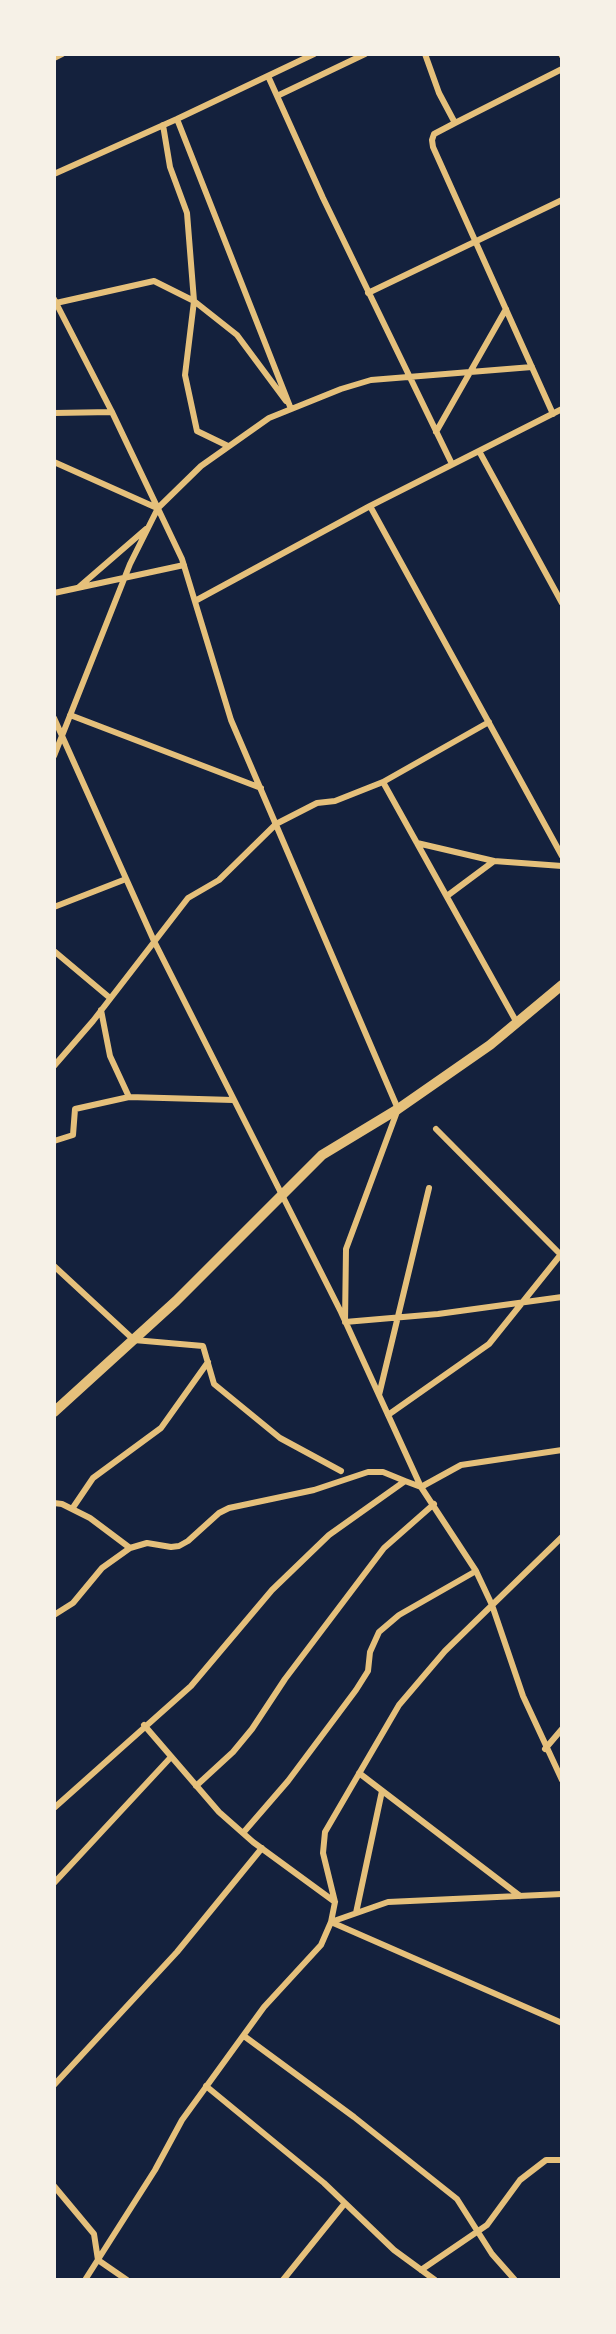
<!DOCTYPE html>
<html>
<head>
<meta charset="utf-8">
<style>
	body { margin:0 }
	#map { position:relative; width:616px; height:2334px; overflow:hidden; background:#14213d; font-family:"Roboto Condensed",sans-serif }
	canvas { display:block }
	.frame { position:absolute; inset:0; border:56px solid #f6f1e7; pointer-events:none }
</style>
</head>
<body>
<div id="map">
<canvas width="616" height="2334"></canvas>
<div class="frame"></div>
</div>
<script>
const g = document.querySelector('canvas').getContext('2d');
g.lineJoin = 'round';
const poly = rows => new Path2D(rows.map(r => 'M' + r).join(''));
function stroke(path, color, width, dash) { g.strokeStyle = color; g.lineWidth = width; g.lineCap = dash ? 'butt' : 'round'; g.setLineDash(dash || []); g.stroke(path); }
stroke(poly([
	[425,54,439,93,455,123,434,134,432,140,433,147,553,414],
	[561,54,562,56],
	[54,58,62,54],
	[268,76,323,198,452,464],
	[277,96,365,54],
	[177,119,291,409],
	[455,123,562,69],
	[163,125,170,167,187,213,194,301,185,375,197,431,228,446],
	[54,174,177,119,314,54],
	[368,293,562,200],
	[54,299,112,412,182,559,231,720,398,1109,346,1249,345,1322,438,1314,562,1297],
	[56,303,154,281,194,301,237,335,286,401],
	[54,413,112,412],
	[436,432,506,309],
	[479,451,562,603],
	[54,462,157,508],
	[370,506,562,856],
	[79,587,146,529],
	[54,593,184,565],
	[195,601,370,506,562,409],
	[70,715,261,788],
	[54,718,154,941,341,1312,421,1487,476,1571,492,1605,523,1696,562,1780],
	[54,756,130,564,158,508,201,466,269,418,341,389,371,380,532,367],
	[383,782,517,1023],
	[417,843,494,861],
	[447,896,494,861,562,866],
	[54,907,126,879],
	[54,951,110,998],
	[101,1010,110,1056,129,1097,233,1100],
	[54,1066,93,1021,188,898,219,880,276,824,317,803,335,801,383,782,489,722],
	[436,1129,562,1256],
	[54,1141,73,1135,75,1109,129,1097],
	[54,1266,134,1340,203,1346,214,1384,280,1438,341,1471],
	[379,1395,429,1188],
	[388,1415,489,1344,562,1253],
	[54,1503,62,1504,90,1518,130,1548],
	[72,1509,93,1478,161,1428,208,1362],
	[54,1615,73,1603,102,1568,130,1548,147,1543,171,1547,179,1546,188,1541,219,1513,229,1508,314,1490,368,1472,383,1472,405,1481],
	[144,1725,219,1812,253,1842,335,1902],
	[545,1749,562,1729],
	[359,1773,520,1896],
	[196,1786,233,1752,252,1729,285,1679,384,1548,434,1504],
	[54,1808,191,1686,272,1590,329,1535,405,1481,421,1487,461,1465,562,1450],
	[243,1833,288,1781,356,1690,368,1671,370,1652,379,1632,399,1615,476,1571],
	[54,1883,171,1757],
	[356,1913,382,1791],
	[331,1922,562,2023],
	[331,1922,388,1902,562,1894],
	[244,2036,354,2117,457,2199,492,2254,515,2280],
	[54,2085,177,1952,262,1848],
	[206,2086,324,2183,394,2250,435,2280],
	[54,2186,94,2234,98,2260,127,2280],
	[421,2270,487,2225,520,2180,546,2160,562,2160],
	[85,2280,155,2170,182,2120,264,2007,321,1945,331,1922,335,1902,323,1853,325,1832,399,1705,445,1651,562,1537],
	[283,2280,345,2203]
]), '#e5c07b', 6);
stroke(poly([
	[54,1412,176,1301,322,1155,398,1109,490,1045,562,985]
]), '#e5c07b', 10);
</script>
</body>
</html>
